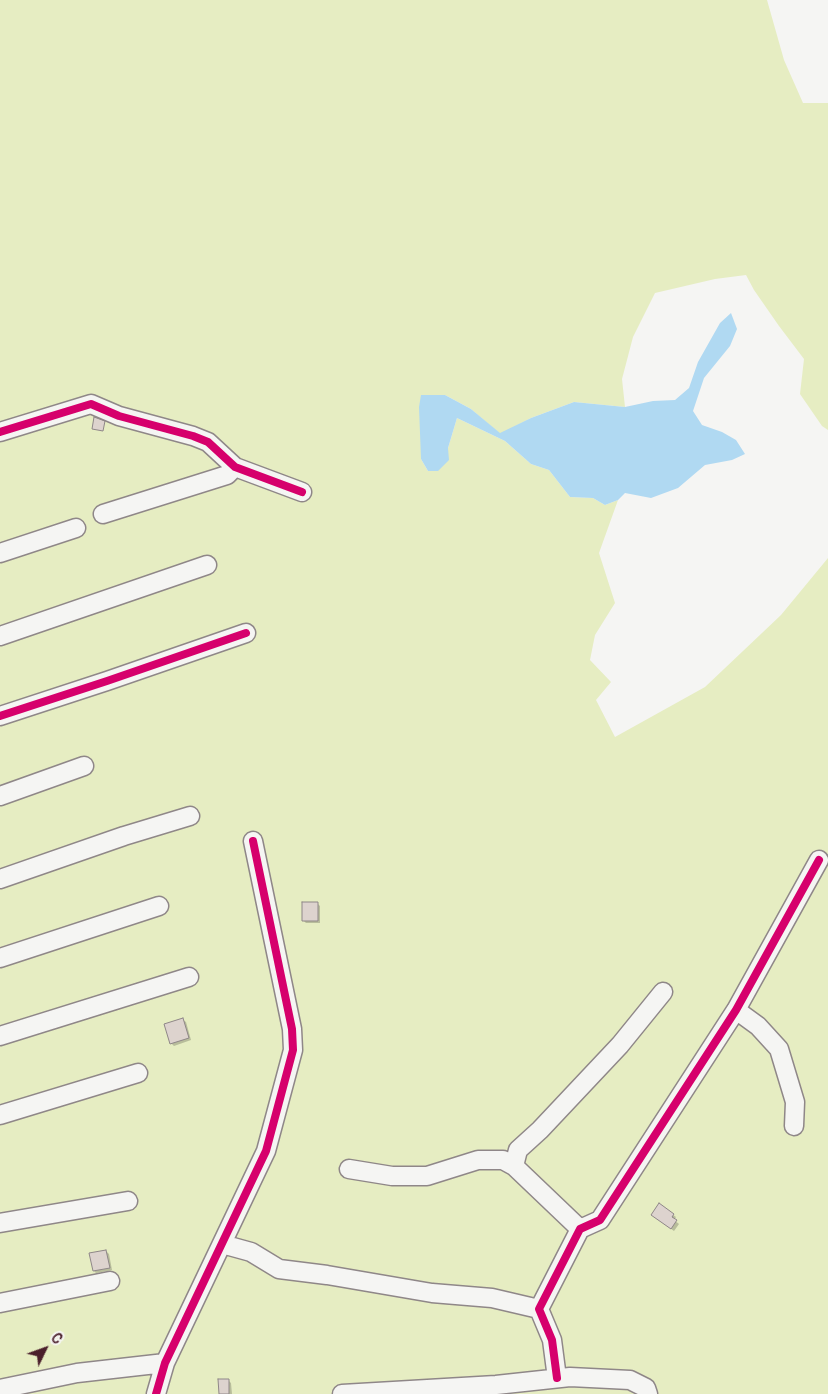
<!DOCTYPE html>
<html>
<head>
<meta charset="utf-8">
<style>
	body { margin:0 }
	#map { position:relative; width:828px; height:1394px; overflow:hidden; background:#f5f5f3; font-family:Pangolin,sans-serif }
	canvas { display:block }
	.north { position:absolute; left:20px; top:1324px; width:50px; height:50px; -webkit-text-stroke:4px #f6f6f2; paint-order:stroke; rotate:48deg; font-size:14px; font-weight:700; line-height:20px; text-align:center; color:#4a1f2b }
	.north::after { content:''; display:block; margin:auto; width:18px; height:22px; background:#4a1f2b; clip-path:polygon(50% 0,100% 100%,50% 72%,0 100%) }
</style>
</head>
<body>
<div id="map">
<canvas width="828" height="1394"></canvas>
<div class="north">С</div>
</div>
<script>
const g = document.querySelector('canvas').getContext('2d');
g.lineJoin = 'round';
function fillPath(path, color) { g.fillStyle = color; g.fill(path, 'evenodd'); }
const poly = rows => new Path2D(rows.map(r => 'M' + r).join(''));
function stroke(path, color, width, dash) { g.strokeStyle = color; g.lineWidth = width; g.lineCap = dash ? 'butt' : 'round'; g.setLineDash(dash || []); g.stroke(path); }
fillPath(poly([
	[0,0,767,0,784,60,803,103,828,103,828,430,822,426,800,394,804,359,779,326,754,290,746,275,715,279,655,293,633,337,622,379,625,407,574,402,531,418,500,434,471,409,445,395,421,395,421,459,428,471,448,448,457,418,505,441,531,464,549,470,570,497,593,498,605,505,618,500,599,553,615,603,595,635,590,660,611,682,596,700,615,737,705,687,781,615,828,558,828,1394,0,1394]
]), '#e6edc2');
fillPath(poly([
	[731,313,737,329,730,346,704,378,693,411,702,425,722,432,736,440,745,454,732,460,705,465,678,488,651,498,625,493,618,500,605,505,593,498,570,497,549,470,531,464,505,441,457,418,448,448,449,460,438,471,428,471,421,459,419,407,421,395,445,395,471,409,500,433,531,418,574,402,625,407,653,401,675,400,689,388,698,362,720,323]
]), '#b0d9f2');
fillPath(poly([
	[317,903,320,906,320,923,306,923,303,920],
	[183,1020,186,1022,191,1040,174,1046,171,1043],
	[673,1215,676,1217,674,1220,679,1224,674,1231,655,1217],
	[106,1251,109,1254,112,1270,96,1273,94,1271],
	[228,1380,231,1383,232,1394,220,1394]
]), '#0003');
const building = poly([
	[94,417,105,421,103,431,92,429,94,417],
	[302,902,318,902,318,921,302,921,302,902],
	[183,1018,189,1038,170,1044,164,1024,183,1018],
	[659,1203,674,1214,672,1217,677,1220,671,1229,651,1215,659,1203],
	[106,1250,110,1268,93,1271,89,1253,106,1250],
	[218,1379,229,1379,229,1394,219,1394,218,1379]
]);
fillPath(building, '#ddd3ce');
stroke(building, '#8f8788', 1);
const minor = poly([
	[0,432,91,404,119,416,193,436,208,442,235,467,302,492],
	[103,514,227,475,235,467],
	[0,553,76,528],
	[0,636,207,565],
	[0,716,107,681,246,633],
	[0,796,84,766],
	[0,879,124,836,190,816],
	[0,958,159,906],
	[736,1010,758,1026,779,1049,795,1102,794,1126],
	[0,1036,189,977],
	[0,1115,138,1073],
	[514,1166,518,1150,540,1130,620,1045,663,992],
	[349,1169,392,1176,427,1176,478,1160,503,1160,514,1166,580,1229],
	[0,1223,128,1201],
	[222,1244,251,1252,279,1269,327,1275,432,1293,492,1298,539,1309],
	[0,1303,110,1281],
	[557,1378,552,1340,539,1309,580,1229,600,1220,736,1010,819,860],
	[0,1389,77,1373,165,1363],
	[156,1394,165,1363,266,1151,293,1050,292,1029,253,841],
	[342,1394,496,1385,570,1377,630,1380,646,1388,648,1394]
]);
stroke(minor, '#8f8788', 21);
stroke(minor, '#f5f5f3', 18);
stroke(poly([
	[0,432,91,404,119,416,193,436,208,442,235,467,302,492],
	[0,716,107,681,246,633],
	[557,1378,552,1340,539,1309,580,1229,600,1220,736,1010,819,860],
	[156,1394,165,1363,266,1151,293,1050,292,1029,253,841]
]), '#d6006c', 8);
</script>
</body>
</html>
